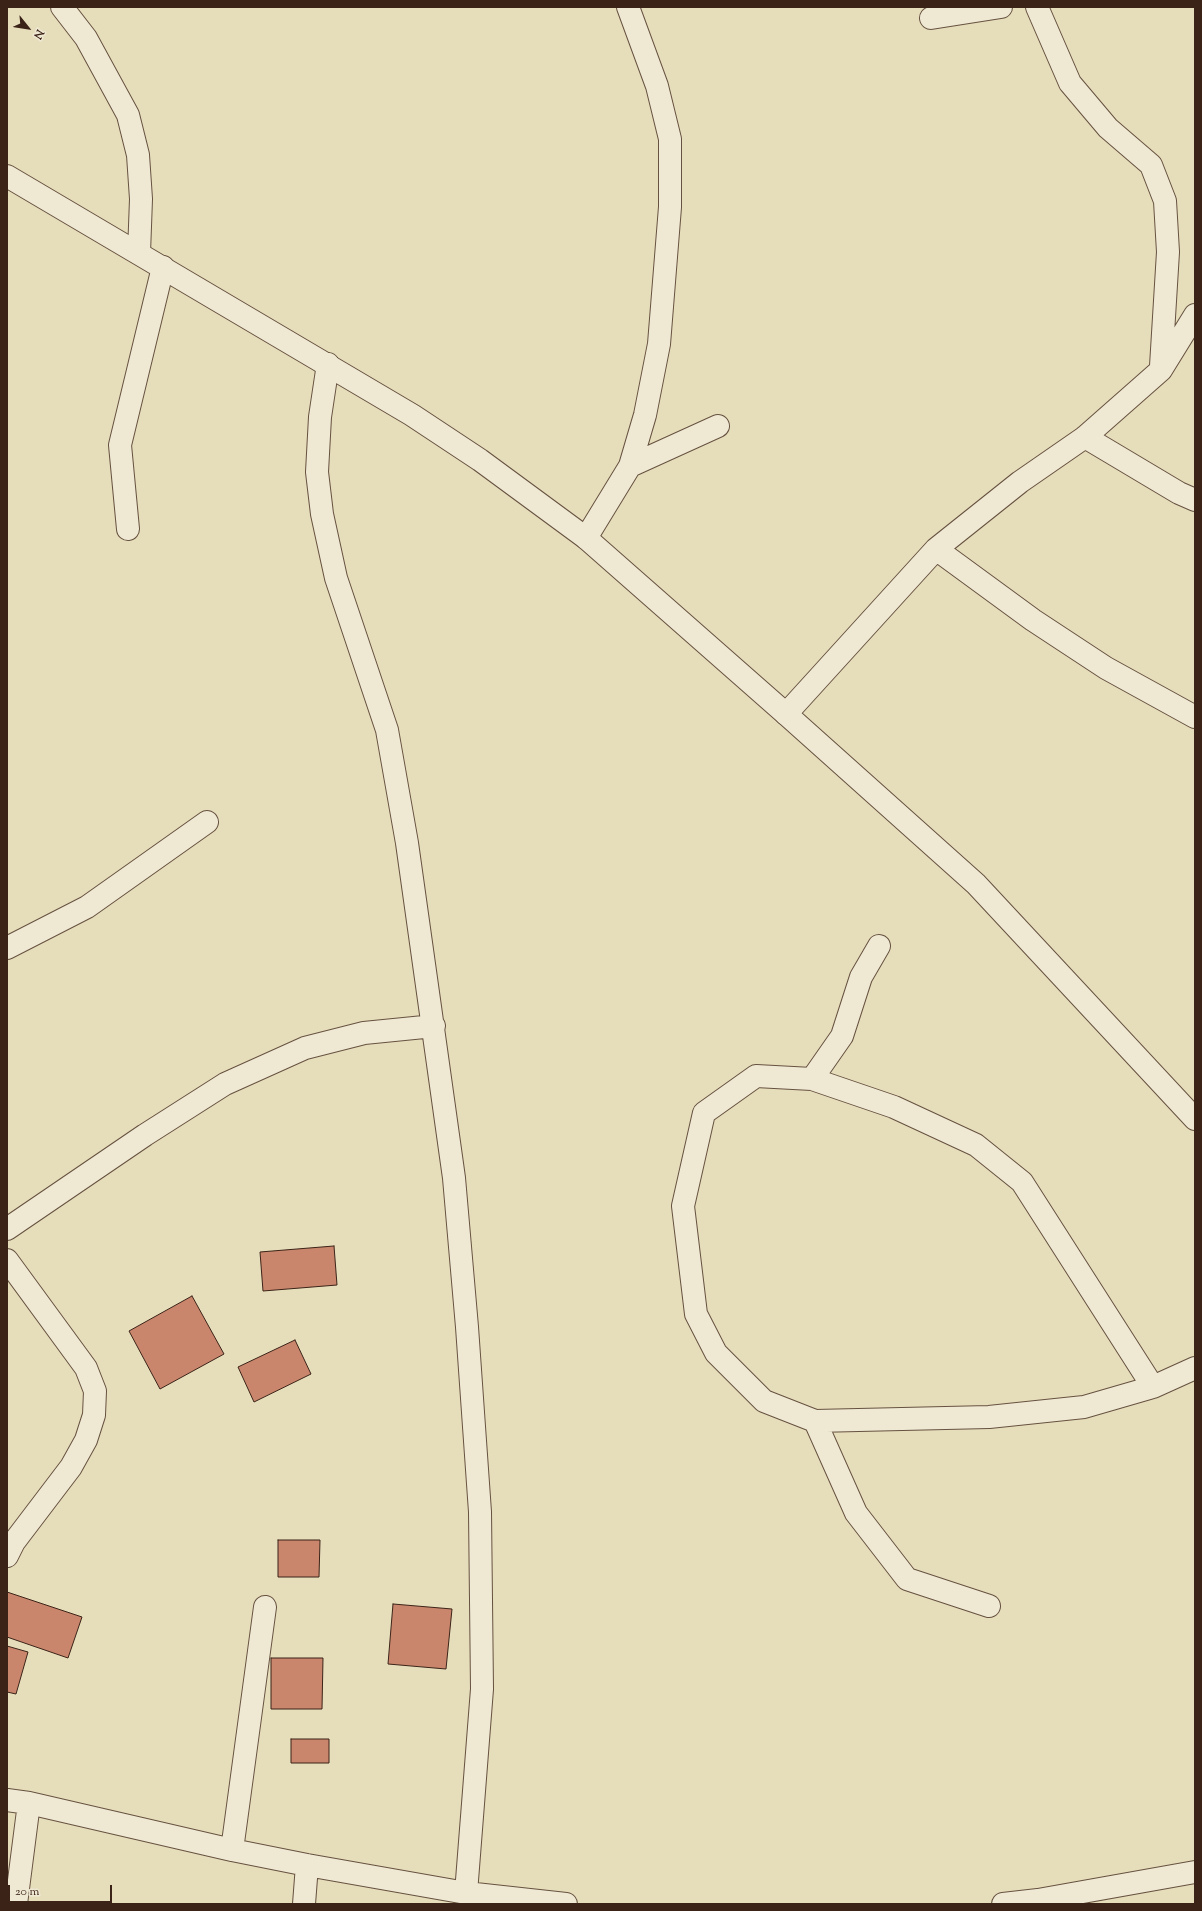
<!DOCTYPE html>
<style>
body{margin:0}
#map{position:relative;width:1202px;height:1911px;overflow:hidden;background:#e6ddbb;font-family:"Sorts Mill Goudy",serif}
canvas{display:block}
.frame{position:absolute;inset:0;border:8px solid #3b2317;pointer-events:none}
.north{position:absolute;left:8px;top:8px;width:40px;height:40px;-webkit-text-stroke:3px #efe9d3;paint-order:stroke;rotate:120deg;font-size:11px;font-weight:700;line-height:16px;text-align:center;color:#3b2317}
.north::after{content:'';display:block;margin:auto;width:14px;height:18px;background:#3b2317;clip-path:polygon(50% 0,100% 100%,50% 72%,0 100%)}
.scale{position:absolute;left:8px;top:1885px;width:104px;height:18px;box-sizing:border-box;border:2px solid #3b2317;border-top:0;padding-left:5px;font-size:12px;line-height:14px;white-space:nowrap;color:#3b2317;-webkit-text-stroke:3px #efe9d3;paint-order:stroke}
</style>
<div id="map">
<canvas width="1202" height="1911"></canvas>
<div class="frame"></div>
<div class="north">N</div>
<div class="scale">20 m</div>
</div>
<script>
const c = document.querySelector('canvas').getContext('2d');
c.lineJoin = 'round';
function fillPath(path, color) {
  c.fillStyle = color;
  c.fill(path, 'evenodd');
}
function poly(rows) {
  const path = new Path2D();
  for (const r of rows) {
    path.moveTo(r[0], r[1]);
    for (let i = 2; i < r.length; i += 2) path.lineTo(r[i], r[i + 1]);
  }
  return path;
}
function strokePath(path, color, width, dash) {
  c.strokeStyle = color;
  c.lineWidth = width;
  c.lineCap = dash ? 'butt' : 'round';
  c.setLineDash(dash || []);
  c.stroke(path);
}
const building = poly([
 [334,1246,337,1285,263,1291,260,1252,334,1246],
 [192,1296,224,1354,160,1389,129,1331,192,1296],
 [295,1340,311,1374,254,1402,238,1367,295,1340],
 [278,1540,320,1540,319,1577,278,1577,278,1540],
 [7,1592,82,1617,68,1658,7,1637,7,1592],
 [393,1604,452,1609,446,1669,388,1664,393,1604],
 [7,1646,28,1652,16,1694,7,1692,7,1646],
 [271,1658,323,1658,322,1709,271,1709,271,1658],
 [291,1739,329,1739,329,1763,291,1763,291,1739]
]);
fillPath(building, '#c9866c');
strokePath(building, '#3b2317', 1);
const minor = poly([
 [62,7,86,38,128,115,138,155,141,199,139,253],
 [1037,7,1070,83,1108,128,1151,165,1165,201,1168,252,1161,366],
 [931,18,1001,7],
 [328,364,320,417,317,472,322,514,336,578,387,730,407,843,454,1178,467,1327,480,1512,482,1689,466,1893],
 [1085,437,1179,493,1195,500],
 [630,466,718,426],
 [128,529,120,445,163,267],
 [586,538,630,466,645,415,659,344,670,207,670,139,657,86,628,7],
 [936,549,1033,620,1106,668,1195,717],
 [786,714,936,549,1020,482,1085,437,1161,370,1195,315],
 [879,946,861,977,842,1036,812,1079,756,1076,704,1113,683,1206,696,1314,716,1353,764,1401,815,1421,989,1417,1084,1407,1153,1387,1195,1368],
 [7,948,87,907,207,822],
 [812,1079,894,1107,976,1145,1022,1182,1153,1387],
 [7,1229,145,1135,225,1084,305,1048,364,1033,434,1026],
 [7,1260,86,1368,95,1391,94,1415,86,1440,71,1467,14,1542,7,1556],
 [815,1421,856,1513,907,1579,989,1606],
 [7,1800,29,1803,232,1850,307,1865,466,1893,566,1904],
 [232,1850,265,1607],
 [16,1904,29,1803],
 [304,1904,307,1865],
 [1003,1904,1038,1900,1195,1872]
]);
const tertiary = poly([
 [7,176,412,415,480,460,586,538,786,714,976,884,1195,1119]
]);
strokePath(minor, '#665240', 24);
strokePath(tertiary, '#665240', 24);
strokePath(minor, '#efe9d3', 22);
strokePath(tertiary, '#efe9d3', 22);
</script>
